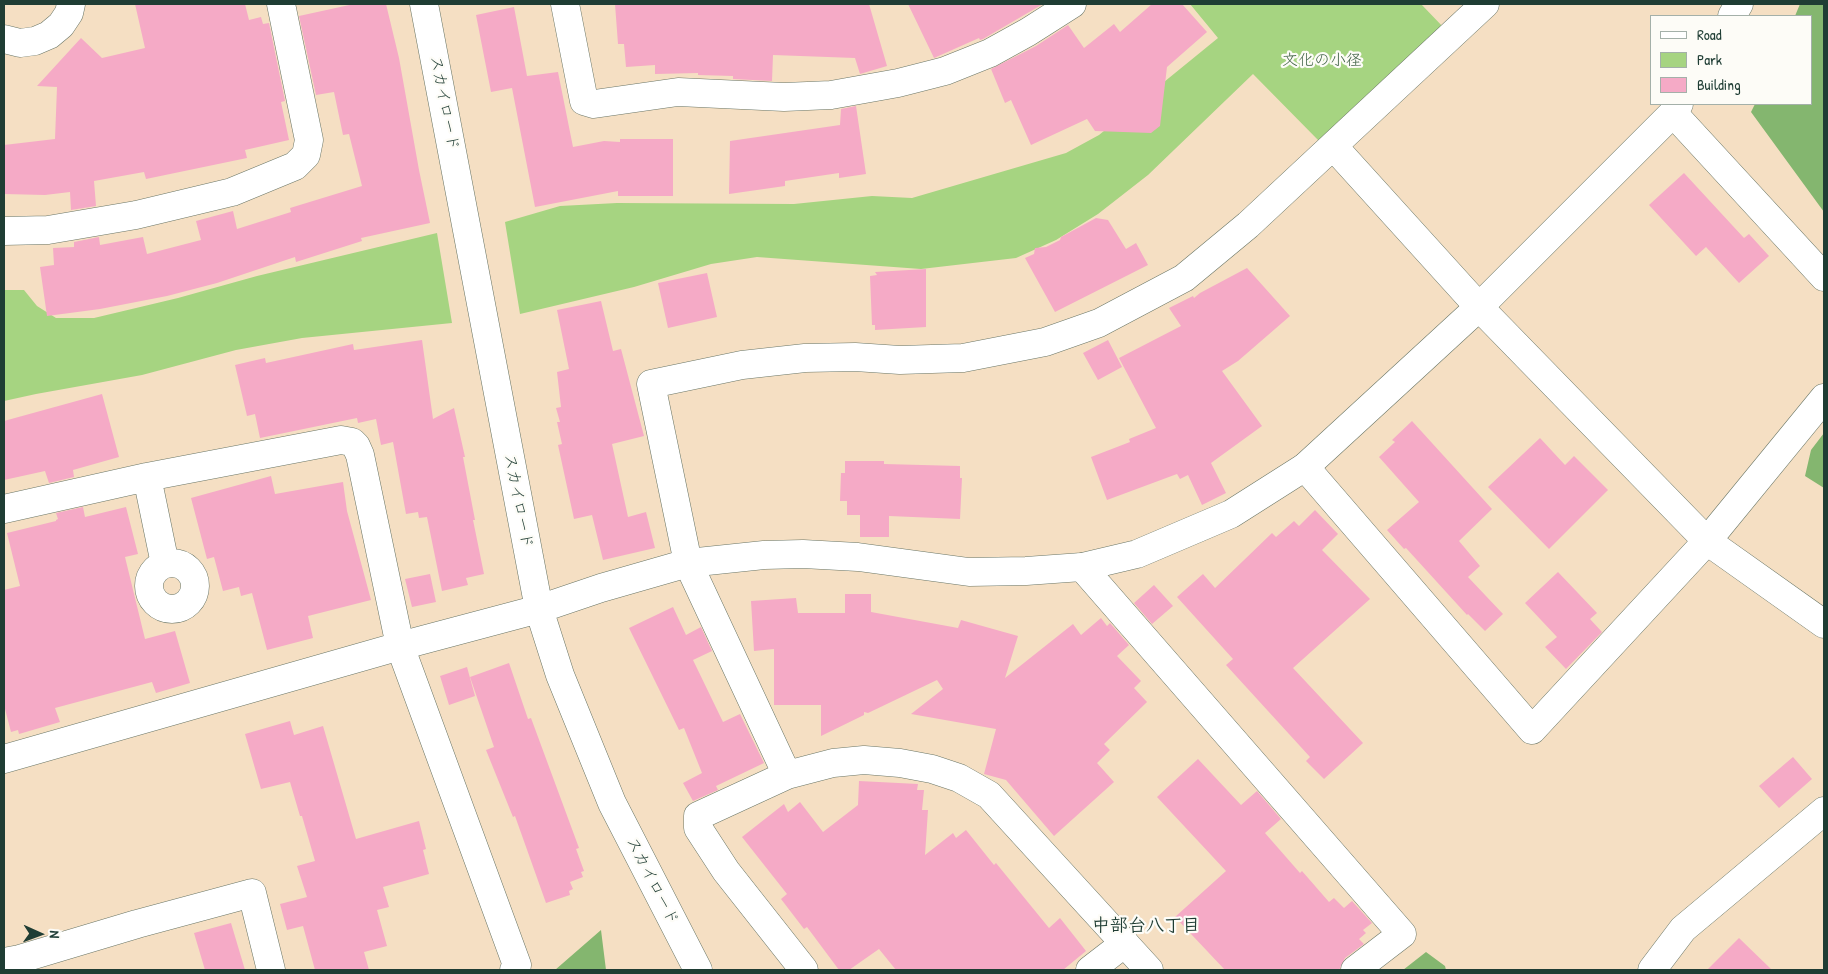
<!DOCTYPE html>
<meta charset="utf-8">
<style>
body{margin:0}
#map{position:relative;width:1828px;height:974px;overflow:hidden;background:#f5dfc3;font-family:"Patrick Hand",sans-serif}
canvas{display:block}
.frame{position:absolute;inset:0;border:5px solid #1f3d34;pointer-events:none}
.legend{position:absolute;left:1650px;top:15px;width:162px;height:90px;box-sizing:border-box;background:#fdfcf7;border:1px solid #a4b0a9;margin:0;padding:6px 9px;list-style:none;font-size:15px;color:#1f3d34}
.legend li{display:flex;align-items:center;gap:10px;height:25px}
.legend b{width:25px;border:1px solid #a4b0a9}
.north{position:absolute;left:15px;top:909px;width:50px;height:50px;-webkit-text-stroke:4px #fdfcf7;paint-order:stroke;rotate:92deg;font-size:14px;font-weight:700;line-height:20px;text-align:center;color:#1f3d34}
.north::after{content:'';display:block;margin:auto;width:18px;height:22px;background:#1f3d34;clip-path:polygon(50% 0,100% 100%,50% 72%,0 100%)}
</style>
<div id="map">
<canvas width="1828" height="974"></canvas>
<div class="frame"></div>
<ul class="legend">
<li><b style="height:6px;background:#fff"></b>Road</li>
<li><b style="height:14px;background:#a6d481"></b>Park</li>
<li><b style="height:14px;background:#f5aac6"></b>Building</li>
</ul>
<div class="north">N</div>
</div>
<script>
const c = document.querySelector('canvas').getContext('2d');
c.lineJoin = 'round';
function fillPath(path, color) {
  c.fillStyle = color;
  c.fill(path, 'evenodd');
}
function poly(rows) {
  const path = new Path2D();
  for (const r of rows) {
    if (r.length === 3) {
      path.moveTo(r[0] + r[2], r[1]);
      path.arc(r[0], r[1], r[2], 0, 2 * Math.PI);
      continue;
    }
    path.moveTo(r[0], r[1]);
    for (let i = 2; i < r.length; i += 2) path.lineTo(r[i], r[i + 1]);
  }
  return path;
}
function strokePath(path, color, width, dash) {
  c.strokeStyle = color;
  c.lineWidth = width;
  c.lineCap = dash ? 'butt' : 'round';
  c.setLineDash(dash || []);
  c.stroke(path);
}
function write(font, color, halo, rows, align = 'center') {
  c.font = font + ' "Patrick Hand","Klee One",sans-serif';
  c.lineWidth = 4.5;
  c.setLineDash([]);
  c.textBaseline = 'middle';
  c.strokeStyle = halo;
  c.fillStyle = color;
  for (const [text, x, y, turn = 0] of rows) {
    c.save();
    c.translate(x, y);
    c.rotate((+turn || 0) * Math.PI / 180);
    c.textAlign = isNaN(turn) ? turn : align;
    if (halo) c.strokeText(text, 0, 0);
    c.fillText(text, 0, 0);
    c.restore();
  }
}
fillPath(poly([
 [1190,4,1421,4,1445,29,1319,141,1253,74,1148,175,1098,214,1056,240,1016,258,921,269,757,257,711,264,634,287,520,314,505,222,560,206,617,203,794,204,872,196,912,198,1066,153,1099,135,1218,38],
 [437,233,452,323,302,338,236,350,142,375,36,394,4,401,4,290,24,290,37,306,56,318,94,318,178,298,257,276]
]), '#a6d481');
fillPath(poly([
 [1800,4,1824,4,1824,212,1751,112,1755,104,1812,104,1812,16,1795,16],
 [1824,433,1824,488,1805,476,1811,450],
 [601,930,606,970,555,970],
 [1426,952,1445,966,1446,970,1403,970]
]), '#84b66f');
fillPath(poly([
 [135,4,245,4,249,20,261,17,263,24,269,23,285,101,281,102,289,140,245,150,247,158,146,179,144,172,94,181,96,206,71,210,70,192,45,195,4,194,4,145,55,139,57,87,37,86,81,38,102,58,145,48],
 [354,4,386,4,399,58,419,170,430,223,361,238,362,241,296,262,295,257,217,283,167,296,100,309,47,316,40,267,54,265,53,248,74,247,74,242,99,237,100,245,143,237,147,254,201,240,196,221,233,211,237,229,291,212,290,208,362,186,349,134,343,135,334,92,316,95,299,16],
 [615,4,869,4,887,66,860,74,855,58,773,55,772,81,733,79,733,76,698,75,698,73,655,74,655,65,626,67,624,44,618,44],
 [908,4,1043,4,983,39,980,40,979,38,934,58],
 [1152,4,1182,4,1207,32,1167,67,1160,126,1151,133,1095,131,1087,119,1031,145,1011,100,1005,103,991,69,1036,46,1068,25,1084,48,1114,24,1120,32],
 [514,7,527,76,558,72,573,147,604,141,620,142,620,139,673,139,673,196,618,196,618,191,535,207,512,88,491,92,476,15],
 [856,106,866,174,839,178,839,173,785,181,785,186,729,194,730,141,840,125,841,109],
 [1684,173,1744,238,1749,234,1769,256,1739,283,1706,247,1696,256,1649,205],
 [1096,218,1108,220,1126,249,1136,243,1148,265,1055,312,1025,258,1034,254,1035,248,1046,247,1060,240,1061,237],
 [1247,268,1290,316,1238,361,1222,371,1262,426,1211,463,1226,493,1202,505,1188,475,1180,479,1177,474,1107,500,1091,457,1130,442,1129,439,1156,428,1119,358,1181,326,1169,308,1193,296,1194,298,1200,293],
 [926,269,926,327,875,330,875,325,872,325,870,276,877,275,875,272],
 [707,273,717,317,668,328,658,283],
 [601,301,613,351,621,349,644,436,612,444,628,517,646,512,655,548,603,560,592,515,574,519,558,445,562,444,557,422,560,422,556,408,561,407,557,372,569,369,557,310],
 [422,340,433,419,454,408,465,457,463,457,475,520,473,520,484,574,466,578,468,585,442,591,427,517,419,518,418,512,406,514,393,442,381,445,376,419,358,423,357,418,260,438,255,414,247,416,235,365,265,358,266,363,353,344,354,350],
 [1108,340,1122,367,1098,380,1083,353],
 [102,394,119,457,73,470,74,477,49,483,45,471,4,480,4,421],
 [1412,421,1492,509,1459,541,1480,566,1468,577,1503,614,1485,631,1468,614,1467,615,1406,548,1404,549,1387,530,1419,502,1379,457,1395,442,1392,440],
 [1540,438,1565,465,1574,456,1608,490,1549,549,1488,487],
 [845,461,884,461,884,464,960,466,960,478,962,478,960,519,889,516,889,537,860,537,860,515,847,515,847,501,840,501,841,473,845,473],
 [271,476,275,494,343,482,347,511,371,600,308,616,313,638,267,650,252,593,241,596,239,587,223,591,214,557,207,559,191,498],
 [83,507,85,517,126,507,138,554,125,557,145,639,175,631,190,683,156,693,152,682,55,708,60,722,19,734,18,730,11,732,4,705,4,590,20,586,7,533,56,521,56,520,58,519,56,513],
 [1315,510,1338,534,1322,550,1370,599,1293,668,1363,743,1324,779,1306,761,1310,757,1226,665,1233,659,1177,597,1203,574,1215,588,1272,533,1276,537,1294,521,1299,526],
 [1558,572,1597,613,1590,619,1602,632,1566,669,1545,647,1557,637,1525,603],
 [430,574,436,602,412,607,405,579],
 [1154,585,1173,606,1152,624,1134,603],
 [845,594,871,594,871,612,958,628,961,620,1018,636,1005,678,1073,624,1081,635,1101,618,1107,626,1110,623,1129,645,1117,656,1141,681,1134,688,1147,702,1104,744,1110,750,1097,763,1114,782,1054,836,1006,780,984,774,996,729,911,714,943,689,937,680,868,713,864,712,864,715,821,736,821,705,774,705,774,649,754,651,751,601,796,598,798,613,845,613],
 [673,607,686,635,701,627,712,651,693,660,723,722,740,714,764,763,716,786,718,790,693,801,683,783,702,773,684,728,679,730,629,628],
 [509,663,528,719,531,718,579,848,576,849,584,871,581,872,583,877,570,882,573,889,569,891,570,895,546,903,515,816,513,817,486,750,494,747,470,677],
 [467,667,475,696,449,705,440,676],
 [290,721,294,735,323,726,356,839,419,821,426,849,423,850,429,874,383,887,389,907,377,910,387,946,364,952,369,970,315,970,303,926,287,930,280,904,307,897,297,866,315,861,302,816,300,816,290,782,261,789,245,734],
 [1793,757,1812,779,1779,808,1759,786],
 [1198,759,1241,805,1257,791,1281,819,1265,833,1300,873,1302,871,1329,902,1334,898,1344,908,1352,901,1372,923,1363,930,1366,933,1359,939,1364,944,1345,958,1339,970,1225,970,1175,917,1226,871,1157,797],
 [859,781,918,784,917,790,924,790,922,810,928,810,925,855,953,833,956,838,966,830,994,865,996,863,1049,928,1060,918,1086,951,1063,970,896,970,879,949,849,970,839,970,807,927,804,929,781,899,787,894,742,837,784,804,788,812,800,802,823,832,858,805],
 [231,923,245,970,205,970,194,933],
 [1739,938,1772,970,1707,970]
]), '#f5aac6');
const street = poly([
 [565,4,584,101,594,104,678,92,784,97,831,95,898,83,945,71,990,53,1028,32,1072,4],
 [4,39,20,43,35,41,49,35,61,25,69,13,71,4],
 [1673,113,1824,277],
 [1334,147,1479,307,1707,541,1824,624],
 [4,231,48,230,136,215,232,192,295,166,306,155,309,140,281,4],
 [1305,467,1532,730,1707,541,1824,398],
 [147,477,165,564],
 [4,509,147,477,341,440,352,442,356,446,360,455,400,646,517,965,514,970],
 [172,586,23],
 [1082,567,1402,934,1355,970],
 [787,775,688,563,651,384,742,365,805,358,855,357,900,360,963,358,1045,342,1099,323,1184,278,1248,225,1485,4],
 [4,962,20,959,137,924,252,893,271,970],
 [804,970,726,871,698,828,698,816,787,775,833,763,864,760,900,763,932,769,959,778,989,795,1149,970],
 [1090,970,1125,943],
 [1652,970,1683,929,1824,811]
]);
const secondary = poly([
 [424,4,539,609,560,675,612,803,698,970],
 [1732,16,1739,4],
 [4,759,400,646,539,609,601,588,688,563,764,555,803,554,858,557,969,572,1026,571,1082,567,1137,554,1231,514,1305,467,1479,307,1673,113,1679,104]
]);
strokePath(street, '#6a7666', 29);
strokePath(secondary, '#6a7666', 29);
strokePath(street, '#fff', 28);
strokePath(secondary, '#fff', 28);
write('16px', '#416347', '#fdfcf7', [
 ["文化の小径",1322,61]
]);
write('16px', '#1f3d34', '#fdfcf7', [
 ["スカイロード",444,103,79],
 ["スカイロード",518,501,79],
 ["スカイロード",652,881,63]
]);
write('bold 18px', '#1f3d34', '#fdfcf7', [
 ["中部台八丁目",1146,926]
]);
</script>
